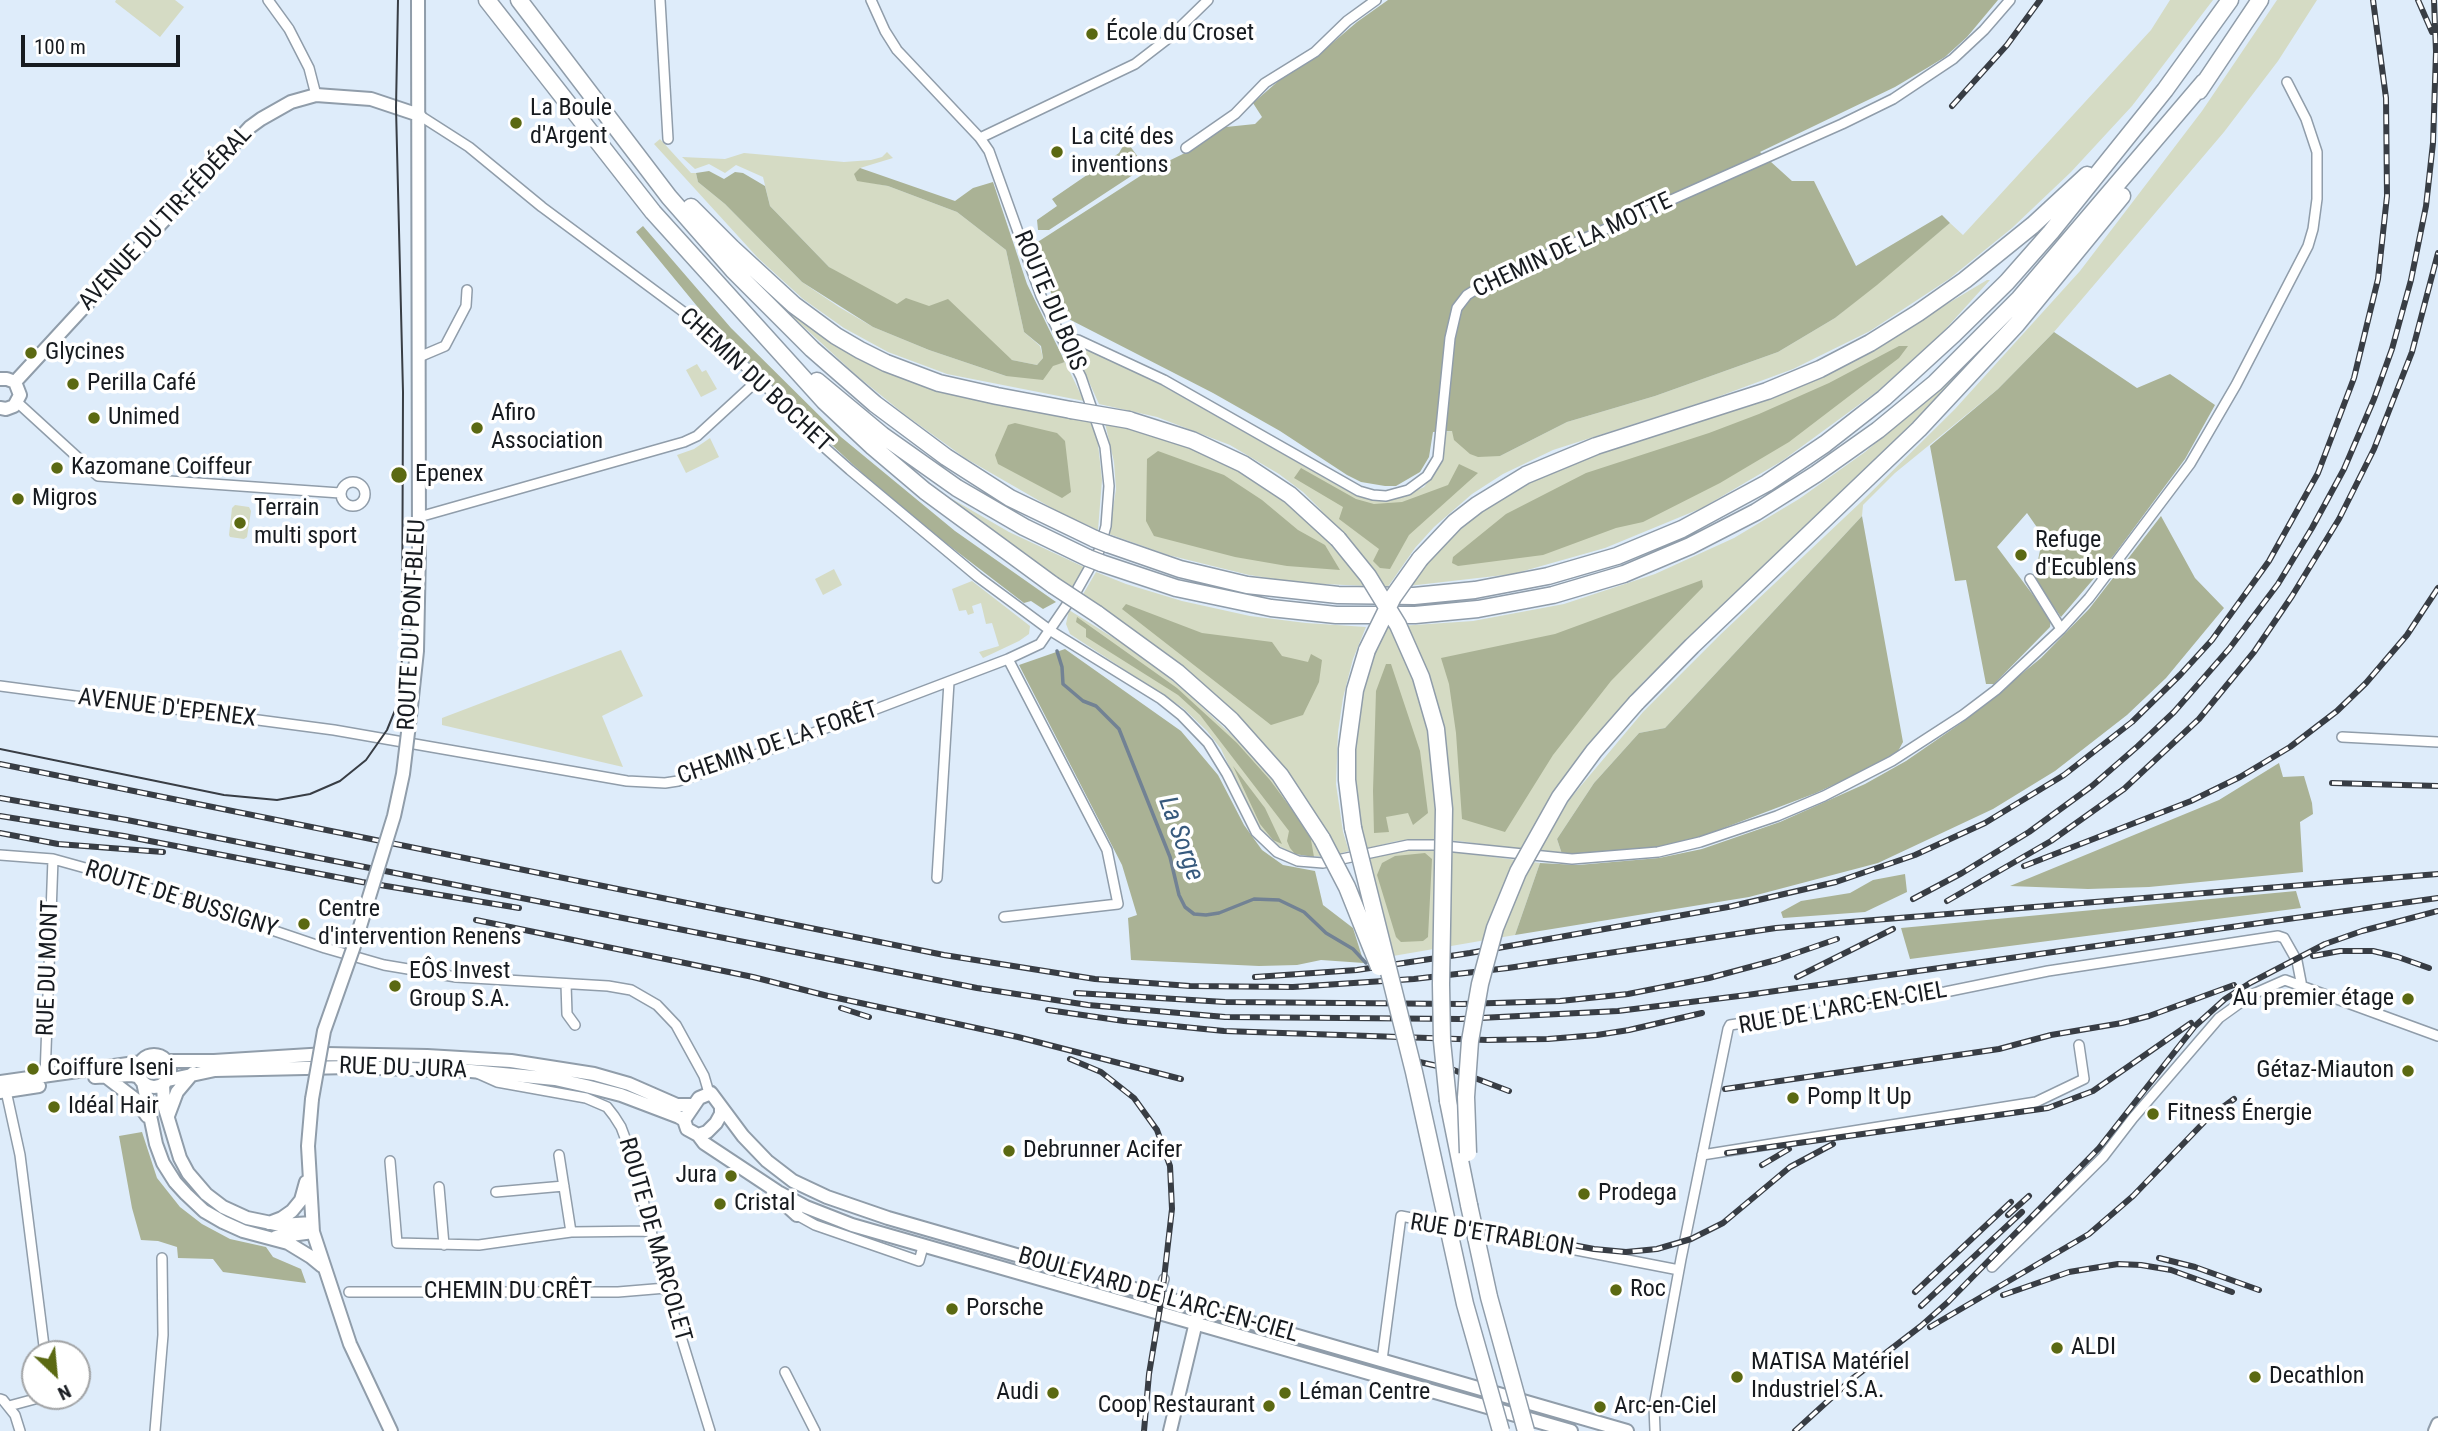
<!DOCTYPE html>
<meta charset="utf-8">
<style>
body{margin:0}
#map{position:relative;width:2438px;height:1431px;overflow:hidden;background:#deecfa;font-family:"Roboto Condensed",sans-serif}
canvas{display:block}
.north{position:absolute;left:21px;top:1340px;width:70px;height:70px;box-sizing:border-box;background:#fff;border:2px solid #a2a4a6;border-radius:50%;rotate:154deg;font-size:19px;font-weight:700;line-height:28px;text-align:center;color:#171b20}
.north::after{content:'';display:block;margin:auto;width:24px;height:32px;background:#5b6912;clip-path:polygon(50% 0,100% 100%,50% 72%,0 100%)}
.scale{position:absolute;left:21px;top:35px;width:159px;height:32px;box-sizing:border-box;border:4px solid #171b20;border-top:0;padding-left:9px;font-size:21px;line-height:24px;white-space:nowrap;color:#171b20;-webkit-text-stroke:5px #fff;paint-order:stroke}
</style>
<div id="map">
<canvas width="2438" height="1431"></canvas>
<div class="north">N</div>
<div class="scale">100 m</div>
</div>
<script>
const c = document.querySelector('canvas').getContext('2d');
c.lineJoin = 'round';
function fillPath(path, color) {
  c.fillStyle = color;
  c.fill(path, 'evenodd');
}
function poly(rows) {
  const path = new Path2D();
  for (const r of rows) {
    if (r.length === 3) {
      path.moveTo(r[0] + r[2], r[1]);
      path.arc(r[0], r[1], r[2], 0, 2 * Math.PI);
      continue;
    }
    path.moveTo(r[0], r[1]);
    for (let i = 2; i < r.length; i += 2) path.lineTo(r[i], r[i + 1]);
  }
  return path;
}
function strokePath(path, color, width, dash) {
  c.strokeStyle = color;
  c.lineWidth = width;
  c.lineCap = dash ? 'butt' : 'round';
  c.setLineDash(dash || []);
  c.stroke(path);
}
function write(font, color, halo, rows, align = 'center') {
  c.font = font + ' "Roboto Condensed",sans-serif';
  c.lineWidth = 7;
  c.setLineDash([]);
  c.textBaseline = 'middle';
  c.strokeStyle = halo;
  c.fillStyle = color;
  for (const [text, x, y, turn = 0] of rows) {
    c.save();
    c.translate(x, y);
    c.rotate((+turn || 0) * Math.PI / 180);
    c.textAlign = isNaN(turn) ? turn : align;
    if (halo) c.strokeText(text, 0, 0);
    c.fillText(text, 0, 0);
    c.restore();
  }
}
fillPath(poly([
 [116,0,175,0,184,7,160,37,115,2],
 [2170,0,2213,0,2132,106,2071,172,2012,228,1949,279,1870,331,1793,369,1712,399,1553,450,1503,474,1472,494,1434,527,1415,548,1385,591,1320,509,1303,492,1279,474,1230,445,1157,417,1099,404,1076,353,1083,348,1161,385,1353,494,1382,501,1404,496,1424,487,1436,472,1443,457,1445,432,1452,431,1500,456,1567,422,1655,396,1778,352,1835,318,1950,223,1963,235,2151,30],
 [2277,0,2317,0,2278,61,2224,132,2054,332,1998,389,1895,473,1863,505,1862,516,1665,728,1639,733,1594,783,1557,839,1562,854,1538,854,1569,800,1643,712,1721,634,1861,502,1955,409,2080,271,2202,111],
 [660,139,691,173,696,173,698,182,725,204,802,282,839,307,873,327,929,350,1006,376,1065,362,1084,401,947,374,888,352,844,328,803,299,758,258,654,144],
 [887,152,893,158,860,168,857,180,888,186,957,212,1006,250,1024,332,1040,346,1043,358,1037,365,1012,360,900,317,829,267,770,206,763,177,736,165,725,173,709,164,695,169,682,157,725,159,744,153,844,162,871,160,882,157],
 [1987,280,1990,280,1941,334,1879,390,1782,461,1702,508,1605,548,1513,574,1408,586,1456,532,1485,509,1523,485,1564,465,1608,449,1733,411,1780,393,1907,328],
 [793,314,827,340,858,359,860,357,1092,421,1098,444,1102,480,1098,530,1057,511,965,458,904,414,856,375,792,316],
 [1999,332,1944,394,1838,501,1644,681,1595,740,1521,850,1459,841,1421,839,1397,841,1365,849,1357,799,1354,752,1360,700,1373,656,1385,627,1473,621,1564,604,1655,574,1734,538,1799,499,1865,452,1939,389],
 [697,364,702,372,706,370,717,389,701,397,686,370],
 [1105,423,1168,438,1234,466,1262,484,1310,522,1367,586,1302,583,1249,575,1168,555,1109,534,1116,489,1114,462],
 [710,438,719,457,686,473,677,455,694,449],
 [947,496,1009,532,1084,567,1072,588,990,532,945,498],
 [235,505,249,507,251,511,247,537,244,539,230,537,229,535,232,508],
 [834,569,842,585,823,595,815,579],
 [1096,572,1126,584,1182,601,1250,616,1306,623,1366,627,1353,659,1343,698,1338,732,1336,784,1343,832,1349,851,1338,854,1319,818,1293,781,1265,746,1224,703,1182,667,1082,596],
 [972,581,1030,626,1029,634,1019,641,983,658,979,652,999,646,992,623,986,624,981,603,972,606,974,613,968,615,966,610,959,611,952,589],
 [1069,610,1125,645,1181,687,1239,742,1272,779,1311,833,1324,857,1295,854,1275,844,1265,835,1254,819,1221,749,1207,731,1183,708,1070,634,1066,624],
 [621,650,643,696,602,716,623,767,442,725,442,718],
 [1432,849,1540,863,1515,935,1393,956,1368,859,1408,850]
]), '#d5dbc4');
fillPath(poly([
 [1388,0,1998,0,1967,37,1945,57,1927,68,1895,87,1760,152,1792,181,1814,181,1856,266,1942,215,1950,223,1877,285,1835,318,1778,352,1655,396,1567,422,1500,456,1478,457,1470,454,1454,440,1452,431,1433,432,1429,457,1420,472,1396,486,1385,486,1361,482,1347,475,1280,431,1213,393,1059,314,1033,245,1148,171,1187,152,1226,127,1255,124,1262,117,1253,103,1283,77,1316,57,1357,22],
 [1123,136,1145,167,1049,230,1038,230,1037,220,1057,206,1052,199,1119,153,1123,146],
 [860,168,955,201,973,188,993,182,1027,284,1065,362,1053,366,1043,380,1006,376,929,350,873,327,802,282,725,204,698,182,696,173,709,171,724,179,735,172,743,173,765,186,770,206,829,267,897,304,906,298,929,306,948,299,1012,360,1037,365,1043,358,1041,346,1024,332,1006,250,957,212,888,186,857,181,854,174],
 [643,226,731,328,841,437,955,531,1056,602,1043,609,1031,601,1024,603,938,537,874,484,820,434,715,328,636,232],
 [2054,332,2137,388,2170,374,2215,405,2185,459,2114,555,2061,617,2034,579,2033,565,2038,560,2043,536,2027,513,1997,547,2051,619,2050,627,1994,684,1986,684,1966,580,1955,581,1930,446,1998,389],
 [1899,346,1908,346,1899,358,1789,442,1720,483,1643,522,1616,528,1543,555,1458,566,1452,563,1453,557,1506,514,1586,473,1709,433,1759,414,1829,383],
 [1015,423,1057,433,1065,441,1071,492,1062,498,998,464,995,455,1008,425],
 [1158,451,1224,475,1262,500,1298,530,1325,545,1340,570,1287,566,1235,557,1154,536,1146,521,1147,459],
 [1459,464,1478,473,1409,535,1390,569,1380,568,1373,561,1379,549,1339,519,1343,507,1294,478,1301,468,1356,499,1374,504,1402,502,1448,485],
 [1862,516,1903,742,1897,753,1859,773,1816,793,1700,837,1659,847,1608,853,1562,854,1557,839,1594,783,1639,733,1665,728],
 [2161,516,2195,578,2224,608,2166,678,2127,715,2055,771,1993,809,1878,863,1749,897,1515,935,1540,863,1578,865,1659,858,1702,849,1780,822,1865,784,1906,761,1964,721,2041,658,2089,609],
 [1702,580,1703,587,1611,681,1553,755,1505,832,1462,819,1456,733,1449,684,1441,658,1555,634],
 [1126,604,1202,633,1272,642,1282,656,1308,662,1311,654,1322,660,1319,682,1303,715,1271,725,1122,609],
 [1077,617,1177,688,1237,743,1270,780,1310,834,1314,857,1295,854,1290,848,1287,841,1289,831,1200,715,1178,695,1086,637,1086,629,1076,622],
 [1065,649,1181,731,1218,775,1244,825,1262,850,1283,865,1315,871,1323,905,1353,928,1364,963,1321,960,1297,965,1259,966,1131,960,1128,918,1137,915,1122,865,1019,665],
 [1386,664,1391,664,1420,751,1428,813,1413,825,1408,813,1386,817,1389,832,1374,833,1373,791,1376,691],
 [2279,763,2283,777,2304,776,2312,803,2313,814,2300,822,2303,872,2149,887,2088,889,2010,886,2219,800],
 [1233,766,1265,808,1282,844,1273,840,1260,824],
 [1425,853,1432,859,1428,937,1423,941,1401,942,1396,937,1377,875,1382,863,1395,856],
 [1905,874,1907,892,1865,912,1783,918,1781,912,1801,901,1850,893,1873,880],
 [2296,891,2301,908,1910,959,1901,928],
 [142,1132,157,1178,180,1207,202,1224,230,1239,266,1247,273,1257,301,1269,306,1283,223,1272,213,1259,178,1258,177,1247,158,1241,141,1240,132,1208,119,1136]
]), '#aab295');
strokePath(poly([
 [1057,651,1062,667,1063,684,1083,701,1096,706,1119,729,1170,857,1179,895,1185,907,1194,914,1206,915,1219,913,1254,899,1279,900,1304,912,1326,933,1353,949,1366,963]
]), '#728294', 3.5);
const street = poly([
 [268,0,289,29,309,68,316,95],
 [660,0,668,139],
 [419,115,469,147,542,207,689,316,759,379,816,440,850,470,978,577,1051,631,1161,699,1181,715,1208,743,1227,774,1256,832,1277,852,1298,861,1323,863,1408,845,1435,845,1572,859,1658,852,1700,842,1777,816,1824,796,1892,761,1963,715,1996,690,2061,629,2089,598,2190,464,2236,385,2308,246,2313,229,2317,199,2317,152,2306,119,2287,82],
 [980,138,1135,64,1170,37,1208,0],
 [1186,148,1235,114,1265,83,1315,52,1347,21,1376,0],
 [1062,339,1078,340,1164,380,1359,491,1373,495,1386,496,1408,490,1427,476,1438,458,1450,338,1457,308,1467,295,1491,280,1842,124,1893,99,1953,59,1984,30,2010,0],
 [419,357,445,346,466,306,467,290],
 [17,402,98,476,340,493],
 [353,494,12],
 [419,517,684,442,697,436,759,379],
 [2030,579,2061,629],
 [0,686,334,730,627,781,665,783,678,781,747,758,1008,659,1040,644,1077,590,1099,551,1106,526,1109,486,1105,447,1081,377,1041,296,989,151,980,138,897,50,885,31,871,0],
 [2342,737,2438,742],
 [0,855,53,859,107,874,325,948,384,965,456,977,608,986,631,990,657,1005,676,1025,704,1076,709,1093],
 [937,878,949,682],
 [1004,917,1118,904,1107,850,1008,659],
 [566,984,567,1014,575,1025],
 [479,1074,497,1082,586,1098,607,1107,614,1116,621,1127,630,1151,666,1288,710,1431],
 [45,1077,53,859],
 [6,1091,20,1155,45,1354],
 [559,1155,571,1232],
 [1702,1155,2036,1102,2084,1079,2079,1045],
 [390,1161,397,1243,479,1245,571,1232,651,1231],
 [439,1187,444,1245],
 [496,1192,564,1186],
 [797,1215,815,1225,919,1261,923,1247],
 [1992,1267,2103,1157,2133,1118,2219,1018,2251,995,2285,980,2438,1036],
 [349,1292,618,1292,666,1288],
 [1159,1295,1164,1279],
 [1382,1360,1401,1216,1679,1270],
 [785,1372,815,1431],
 [0,1399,3,1400,15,1415,20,1431],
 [9,1406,46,1396],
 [155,1431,163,1335,162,1258],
 [1655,1431,1654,1406,1681,1259,1728,1029,1730,1025,1945,992,2048,971,2278,936,2284,938,2297,961,2302,987]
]);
const secondary = poly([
 [0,379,7,379,15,382,20,395,14,406,6,409,0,408],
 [15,382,202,179,250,127,261,119,291,102,316,95,371,99,419,115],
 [410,716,417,651,419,551,418,0],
 [154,1071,16],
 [166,1061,214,1061,326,1054,427,1056,511,1061,594,1074,629,1084,677,1105,692,1105],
 [105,1076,135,1099,147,1116],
 [95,1077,131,1075,140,1077],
 [168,1080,215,1070,350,1067,471,1071,555,1079,586,1086,621,1095,679,1117,684,1120,687,1129,698,1135,704,1143,778,1192,806,1207,852,1225,1571,1431],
 [0,1082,142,1062],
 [143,1082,156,1144,163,1163,175,1182,186,1194,204,1211,223,1222,243,1231,288,1243,311,1257,322,1266],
 [163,1084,164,1105,180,1158,188,1173,206,1194,223,1207,247,1218,281,1225,312,1223],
 [0,1092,39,1086],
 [312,1099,308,1146,313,1232,350,1344,391,1431],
 [168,1116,177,1092,193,1073],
 [684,1120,699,1098,711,1093,743,1136,767,1161,793,1181,827,1197,888,1218,1627,1431],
 [698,1135,707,1132,716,1123,721,1114,721,1107],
 [773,1193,797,1215],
 [269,1223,282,1218,292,1211,301,1200,306,1182],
 [276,1237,313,1232],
 [1170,1431,1197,1318],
 [2435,1431,2438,1424]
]);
const highway = poly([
 [487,0,653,212,824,401,873,447,925,491,1053,585],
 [519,0,669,197,733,270,812,349,875,404,946,457,1010,498,1095,539],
 [2199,91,2260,0],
 [691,207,732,248,794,305,836,336,860,350,886,363,939,383,997,396,1071,410],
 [817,381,882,435,957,488,1024,527,1088,558],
 [1129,420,1192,440,1243,464,1290,495,1338,539],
 [1108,544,1180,569,1247,585,1338,595,1414,596,1475,590,1548,576,1617,556,1682,529,1767,483,1825,444,1884,398,1954,334,2007,282,2051,232,2165,90,2230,0],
 [1420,559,1455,522,1477,505,1526,475,1596,446,1767,391,1820,369,1870,343,1918,313,1965,280,2033,225,2087,175],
 [1101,563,1176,588,1271,608,1336,615,1415,615,1478,609,1553,595,1624,574,1690,546,1756,512,1816,474,1878,430,1935,383,2019,299,2204,82],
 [1097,614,1178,673,1231,720,1280,775,1322,839],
 [1636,703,1692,646,1919,429,2017,324,2122,196],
 [1353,828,1347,780,1347,749,1355,690,1367,650],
 [1448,1101,1469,1205]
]);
strokePath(street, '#909daa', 12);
strokePath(secondary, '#909daa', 16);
strokePath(highway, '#909daa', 19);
strokePath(street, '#fff', 9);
strokePath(secondary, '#fff', 12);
strokePath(highway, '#fff', 16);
strokePath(poly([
 [0,749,224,795,277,800,310,794,340,781,366,760,387,730,398,703,402,659,403,392,396,108,398,0]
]), '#383d44', 2);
const rail = poly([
 [2418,0,2432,32],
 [1952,106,2007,45,2040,0],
 [0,764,944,955,1095,979,1190,986,1293,987,1414,979,1508,968,1776,928,2438,874],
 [2332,783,2438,786],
 [0,798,127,820,977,988,1088,1005,1225,1017,1460,1019,1618,1011,1747,995,2438,898],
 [0,816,124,836,362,882,519,908],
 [0,833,58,844,163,852],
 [2024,866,2191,801,2240,777,2290,747,2337,711,2366,683,2407,635,2438,588],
 [1913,899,1962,873,2029,832,2092,786,2138,746,2174,712,2229,649,2278,584,2312,528,2344,469,2374,399,2392,349,2411,280,2426,206,2433,143,2436,52,2434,0],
 [1947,901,2051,841,2124,789,2199,719,2254,652,2292,596,2339,519,2374,449,2412,352,2438,253],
 [476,920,753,977,828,996,1018,1037,1181,1079],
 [2313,956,2340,951,2373,951,2398,957,2429,968],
 [1255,977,1357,970,1470,953,1728,907,1836,882,1915,855,1985,823,2064,775,2132,722,2180,675,2212,640,2269,561,2318,473,2354,378,2378,279,2387,196,2386,98,2373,0],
 [1797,977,1893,929],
 [1076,993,1225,1002,1462,1004,1560,1001,1628,994,1709,978,1776,960,1837,939],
 [841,1008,869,1017],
 [1048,1010,1124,1021,1224,1031,1487,1040,1548,1039,1597,1035,1629,1030,1702,1013],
 [1070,1059,1101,1072,1134,1098,1157,1130,1170,1166,1172,1209,1162,1296,1149,1374,1144,1431],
 [1406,1059,1451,1069,1509,1091],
 [1725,1089,1999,1049,2051,1035,2122,1023,2149,1016,2234,985],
 [1727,1153,2048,1108,2093,1091,2191,1023],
 [1762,1165,1789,1149],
 [1416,1215,1594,1249,1626,1252,1657,1249,1691,1239,1723,1223,1790,1167,1833,1144],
 [2008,1215,2029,1196],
 [2159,1258,2195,1267,2259,1290],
 [1915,1292,2011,1202],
 [2003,1295,2069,1272,2118,1264,2141,1265,2171,1270,2232,1292],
 [1921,1306,2022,1212],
 [1930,1327,2089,1234,2133,1196,2208,1118,2234,1099],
 [1795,1431,1852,1379,1921,1326,1948,1302,2099,1148,2195,1026,2225,999,2250,983,2325,944,2362,931,2438,911]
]);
strokePath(rail, '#383d44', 6);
strokePath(rail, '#fff', 3.5, [10]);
const secondaryBridge = poly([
 [312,1099,324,1031,354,946,394,816,403,774,410,716]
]);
const highwayBridge = poly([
 [1071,410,1129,420],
 [1095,539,1108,544],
 [1338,539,1368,576,1398,625,1421,677,1436,729,1444,809,1441,984,1442,1041,1448,1101],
 [1088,558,1101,563],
 [1053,585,1097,614],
 [1367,650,1393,597,1420,559],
 [1353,828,1414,1072,1465,1304,1501,1431],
 [1322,839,1347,887,1379,967],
 [1468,1153,1466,1097,1470,1041,1480,984,1495,928,1518,872,1560,797,1594,751,1636,703],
 [1469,1205,1489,1297,1526,1431]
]);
strokePath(secondaryBridge, '#909daa', 16, []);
strokePath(highwayBridge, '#909daa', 19, []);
strokePath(secondaryBridge, '#fff', 12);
strokePath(highwayBridge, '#fff', 16);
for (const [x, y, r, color] of [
 [1092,34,7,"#5b6912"],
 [516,123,7,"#5b6912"],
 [1057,152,7,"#5b6912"],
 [31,353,7,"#5b6912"],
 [73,384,7,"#5b6912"],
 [94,418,7,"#5b6912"],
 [477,428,7,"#5b6912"],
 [57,468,7,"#5b6912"],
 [399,475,9,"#5b6912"],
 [18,499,7,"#5b6912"],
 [240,523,7,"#5b6912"],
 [2021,555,7,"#5b6912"],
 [304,924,7,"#5b6912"],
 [395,986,7,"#5b6912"],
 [2408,999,7,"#5b6912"],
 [33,1069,7,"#5b6912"],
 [2408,1071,7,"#5b6912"],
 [1793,1098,7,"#5b6912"],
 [54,1107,7,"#5b6912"],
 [2153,1114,7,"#5b6912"],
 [1009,1151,7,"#5b6912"],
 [731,1176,7,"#5b6912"],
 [1584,1194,7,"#5b6912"],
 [720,1204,7,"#5b6912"],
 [1616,1290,7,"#5b6912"],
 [952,1309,7,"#5b6912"],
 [2057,1348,7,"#5b6912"],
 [1737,1377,7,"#5b6912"],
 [2255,1377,7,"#5b6912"],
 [1053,1393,7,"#5b6912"],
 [1285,1393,7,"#5b6912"],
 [1269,1406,7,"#5b6912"],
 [1600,1407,7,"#5b6912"]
]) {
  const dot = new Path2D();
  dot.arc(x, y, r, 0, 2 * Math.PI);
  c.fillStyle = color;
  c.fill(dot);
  strokePath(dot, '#fff', 2.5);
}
write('24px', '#171b20', '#fff', [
 ["École du Croset",1106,34],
 ["La Boule",530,109],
 ["d'Argent",530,137],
 ["La cité des",1071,138],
 ["inventions",1071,166],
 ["Glycines",45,353],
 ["Perilla Café",87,384],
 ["Afiro",491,414],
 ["Association",491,442],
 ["Unimed",108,418],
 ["Kazomane Coiffeur",71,468],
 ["Epenex",415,475],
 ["Migros",32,499],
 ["Terrain",254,509],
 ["multi sport",254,537],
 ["Refuge",2035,541],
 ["d'Ecublens",2035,569],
 ["Centre",318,910],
 ["d'intervention Renens",318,938],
 ["EÔS Invest",409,972],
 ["Group S.A.",409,1000],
 ["Au premier étage",2394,999,"right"],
 ["Coiffure Iseni",47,1069],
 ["Gétaz-Miauton",2394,1071,"right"],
 ["Pomp It Up",1807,1098],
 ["Idéal Hair",68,1107],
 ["Fitness Énergie",2167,1114],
 ["Debrunner Acifer",1023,1151],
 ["Jura",717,1176,"right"],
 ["Prodega",1598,1194],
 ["Cristal",734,1204],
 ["Roc",1630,1290],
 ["Porsche",966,1309],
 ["ALDI",2071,1348],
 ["MATISA Matériel",1751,1363],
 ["Industriel S.A.",1751,1391],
 ["Decathlon",2269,1377],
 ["Audi",1039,1393,"right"],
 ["Léman Centre",1299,1393],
 ["Coop Restaurant",1255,1406,"right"],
 ["Arc-en-Ciel",1614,1407]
], 'left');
write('24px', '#171b20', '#fff', [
 ["AVENUE DU TIR-FÉDÉRAL",166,219,-47],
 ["CHEMIN DE LA MOTTE",1573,246,-25],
 ["ROUTE DU BOIS",1049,301,67],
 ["CHEMIN DU BOCHET",755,381,43],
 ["ROUTE DU PONT-BLEU",413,625,-87],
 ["AVENUE D'EPENEX",167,709,7],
 ["CHEMIN DE LA FORÊT",778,744,-19],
 ["ROUTE DE BUSSIGNY",181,900,18],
 ["RUE DU MONT",49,968,-88],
 ["RUE DE L'ARC-EN-CIEL",1843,1009,-10],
 ["RUE DU JURA",403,1069,2],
 ["RUE D'ETRABLON",1492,1236,9],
 ["ROUTE DE MARCOLET",654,1240,74],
 ["CHEMIN DU CRÊT",508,1292],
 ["BOULEVARD DE L'ARC-EN-CIEL",1158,1296,16]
]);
write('italic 26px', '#375a7d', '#fff', [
 ["La Sorge",1180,839,70]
]);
</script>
